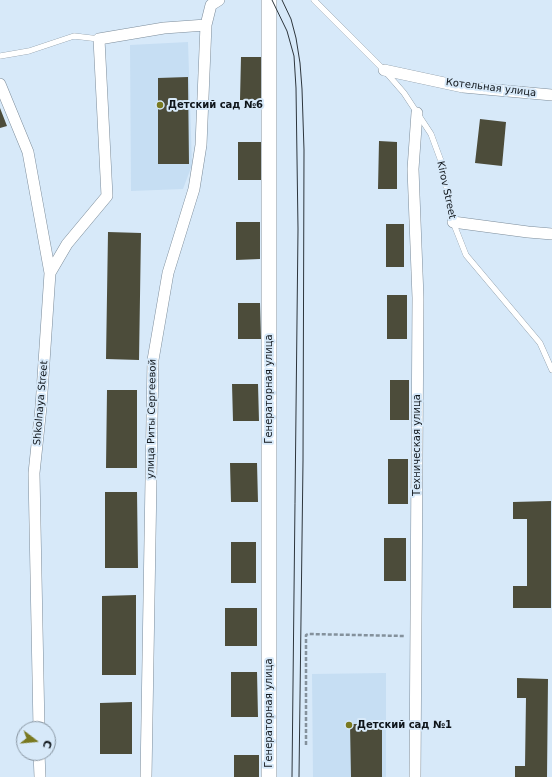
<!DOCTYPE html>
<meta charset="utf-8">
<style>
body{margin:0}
#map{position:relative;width:552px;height:777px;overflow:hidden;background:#d7e9f9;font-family:"DejaVu Sans",sans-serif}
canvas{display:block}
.north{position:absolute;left:16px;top:721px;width:40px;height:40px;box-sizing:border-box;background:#d7e9f9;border:1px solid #8794a0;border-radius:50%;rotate:106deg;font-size:11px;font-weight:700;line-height:16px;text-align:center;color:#0f151a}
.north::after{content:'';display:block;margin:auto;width:14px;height:18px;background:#797920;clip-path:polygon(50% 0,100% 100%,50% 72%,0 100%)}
</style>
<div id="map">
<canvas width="552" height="777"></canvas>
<div class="north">С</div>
</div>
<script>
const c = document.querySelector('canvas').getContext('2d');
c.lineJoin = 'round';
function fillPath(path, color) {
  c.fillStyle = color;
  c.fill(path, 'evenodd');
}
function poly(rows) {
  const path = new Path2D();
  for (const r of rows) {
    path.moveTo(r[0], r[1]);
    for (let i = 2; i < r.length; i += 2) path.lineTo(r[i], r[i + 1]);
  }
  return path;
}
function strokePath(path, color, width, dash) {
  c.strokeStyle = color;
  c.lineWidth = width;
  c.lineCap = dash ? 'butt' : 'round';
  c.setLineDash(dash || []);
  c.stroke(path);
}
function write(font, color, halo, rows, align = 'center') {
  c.font = font + ' "DejaVu Sans",sans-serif';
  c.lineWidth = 4;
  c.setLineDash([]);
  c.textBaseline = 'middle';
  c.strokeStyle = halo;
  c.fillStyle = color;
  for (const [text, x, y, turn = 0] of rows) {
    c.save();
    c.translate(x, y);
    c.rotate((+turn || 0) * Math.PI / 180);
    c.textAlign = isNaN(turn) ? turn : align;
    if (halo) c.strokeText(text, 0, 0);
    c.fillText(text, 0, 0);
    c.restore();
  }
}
fillPath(poly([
 [188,42,192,165,183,189,131,191,130,45],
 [386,673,386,777,313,777,312,674]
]), '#c6def3');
fillPath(poly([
 [241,57,263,57,262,100,240,100],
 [188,77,189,164,158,164,158,78],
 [0,108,7,126,0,128],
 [480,119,506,122,502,166,475,163],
 [379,141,397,142,397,189,378,189],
 [238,142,262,142,262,180,238,180],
 [236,222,260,222,260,259,236,260],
 [386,224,404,224,404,267,386,267],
 [108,232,141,233,139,360,106,359],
 [387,295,407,295,407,339,387,339],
 [238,303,260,303,261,339,238,339],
 [390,380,409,380,409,420,390,420],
 [232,384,258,384,259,421,233,421],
 [107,390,137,390,137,468,106,468],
 [388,459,408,459,408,504,388,504],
 [230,463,257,463,258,502,231,502],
 [105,492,137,492,138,568,105,568],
 [551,501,551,608,513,608,513,586,527,586,527,519,513,519,513,502],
 [384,538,406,538,406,581,384,581],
 [231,542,256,542,256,583,231,583],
 [136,595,136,675,102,675,102,596],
 [225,608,257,608,257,646,225,646],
 [231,672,257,672,258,717,231,717],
 [517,678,548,679,547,777,515,777,515,766,525,766,526,698,517,698],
 [132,702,132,754,100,754,100,703],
 [350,724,382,724,382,777,351,777],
 [234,755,259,755,259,777,234,777]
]), '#4c4c3a');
const lane = poly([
 [314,0,384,70,404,93,431,134,441,161,453,222,466,255,540,343,552,370],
 [0,56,29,51,74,36,99,39]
]);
const street = poly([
 [384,70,463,87,552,95],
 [0,84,28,152,50,273,41,407,34,473,39,729],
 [453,222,528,232,552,234],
 [50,273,67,244,107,196,99,39,164,28,206,25],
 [39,753,40,777],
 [146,777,153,360,168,273,194,189,201,145,206,25,211,5,219,0],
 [415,777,418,298,413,169,417,113]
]);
const secondary = poly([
 [269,777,269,0]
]);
strokePath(lane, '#7c8c9a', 6);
strokePath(street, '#7c8c9a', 12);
strokePath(secondary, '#7c8c9a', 16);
strokePath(poly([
 [306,745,306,635,308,634,405,636]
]), '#84919c', 2.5, [4, 2]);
strokePath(lane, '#fff', 5.5);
strokePath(street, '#fff', 11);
strokePath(secondary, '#fff', 15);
strokePath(poly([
 [272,0,287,31,294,56,296,88,298,229,292,777],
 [282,0,291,19,296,38,300,63,302,89,304,150,303,461,299,777]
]), '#2d353c', 1);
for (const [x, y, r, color] of [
 [160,105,4,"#797920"],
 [349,725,4,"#797920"]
]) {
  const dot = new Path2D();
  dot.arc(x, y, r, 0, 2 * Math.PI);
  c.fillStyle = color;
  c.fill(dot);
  strokePath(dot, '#d7e9f9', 1.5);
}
write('10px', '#0f151a', '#d7e9f9', [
 ["Котельная улица",491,88,7],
 ["Kirov Street",446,190,78],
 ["Генераторная улица",269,389,-90],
 ["Shkolnaya Street",41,403,-85],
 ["улица Риты Сергеевой",152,419,-89],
 ["Техническая улица",417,445,-90],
 ["Генераторная улица",269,713,-90]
]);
write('bold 10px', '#0f151a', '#d7e9f9', [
 ["Детский сад №6",168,105],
 ["Детский сад №1",357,725]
], 'left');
</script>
